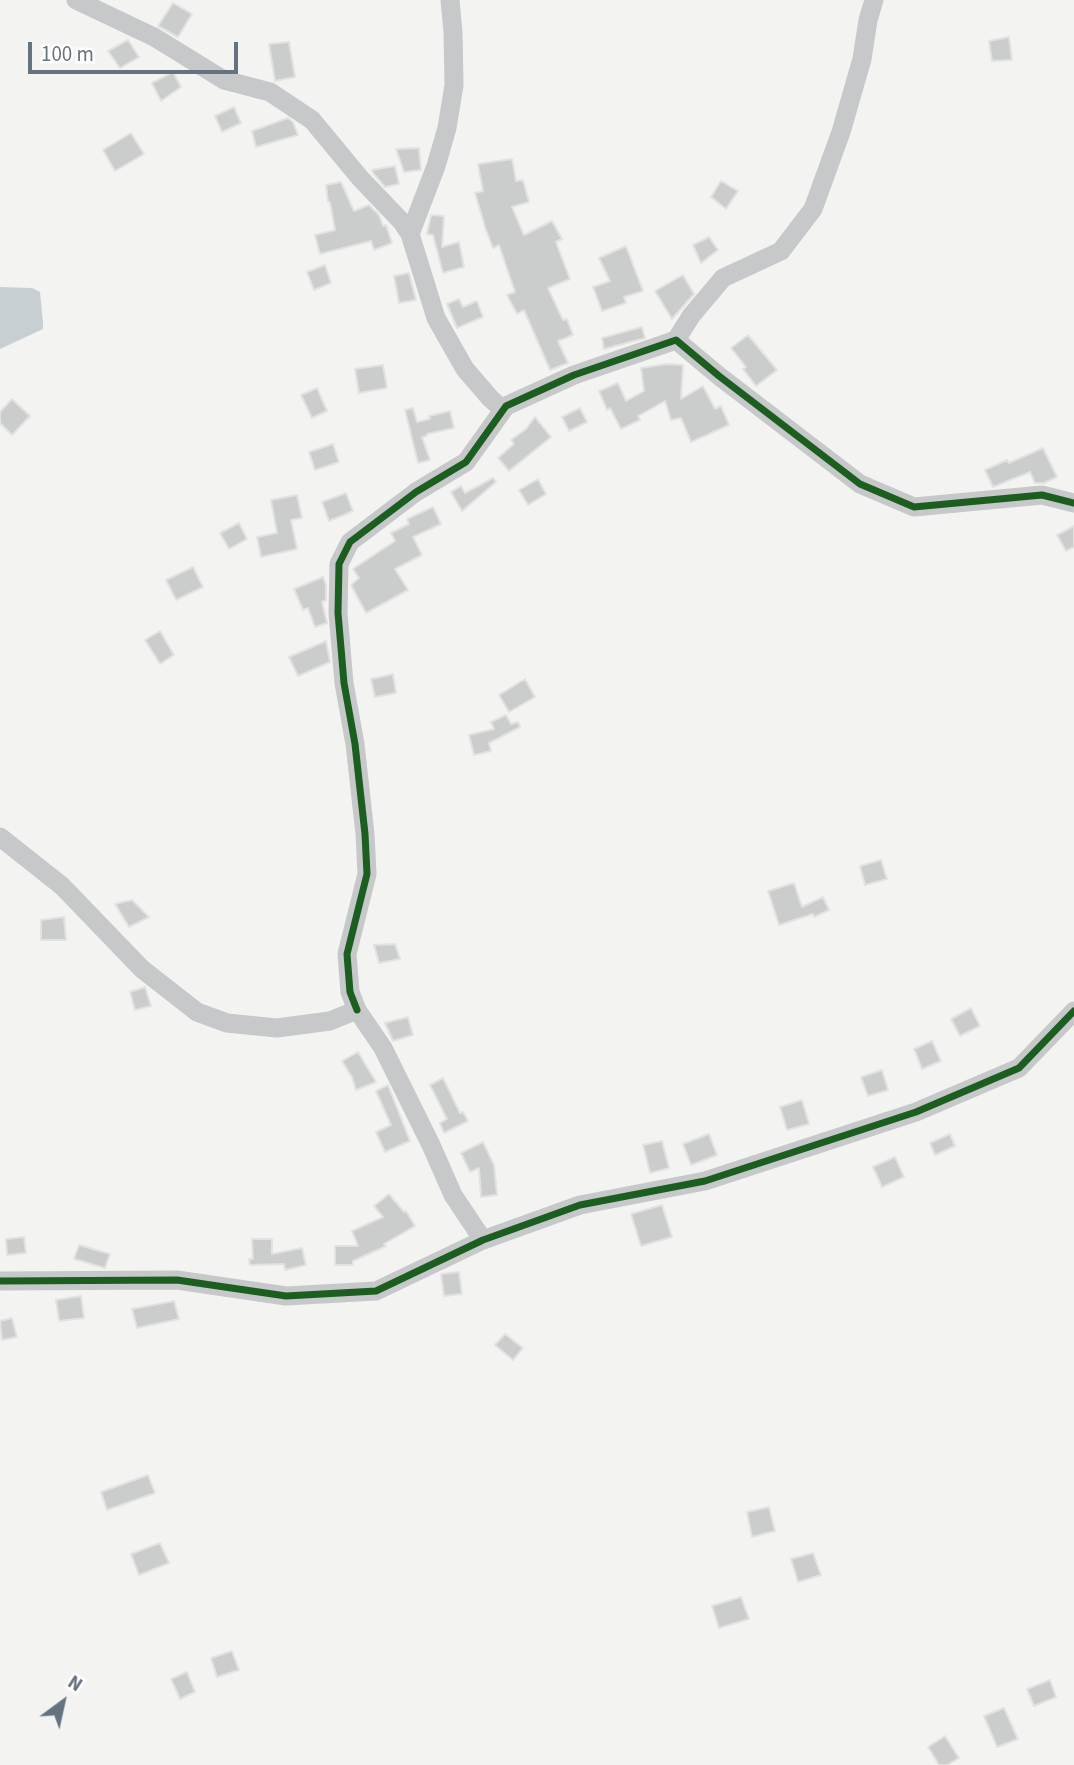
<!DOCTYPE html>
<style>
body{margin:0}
#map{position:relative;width:1074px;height:1765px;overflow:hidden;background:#f3f3f1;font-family:"Source Sans 3",sans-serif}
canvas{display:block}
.north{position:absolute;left:28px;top:1667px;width:70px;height:70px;-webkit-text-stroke:5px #fff;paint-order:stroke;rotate:33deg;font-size:19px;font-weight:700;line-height:28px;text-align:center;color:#65727f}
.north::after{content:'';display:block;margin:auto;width:24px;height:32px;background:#65727f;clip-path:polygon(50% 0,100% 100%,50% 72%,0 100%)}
.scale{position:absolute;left:28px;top:42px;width:210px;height:32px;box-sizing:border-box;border:4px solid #65727f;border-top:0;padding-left:9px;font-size:21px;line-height:24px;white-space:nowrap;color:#65727f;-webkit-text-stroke:5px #fff;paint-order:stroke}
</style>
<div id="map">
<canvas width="1074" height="1765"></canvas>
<div class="north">N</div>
<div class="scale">100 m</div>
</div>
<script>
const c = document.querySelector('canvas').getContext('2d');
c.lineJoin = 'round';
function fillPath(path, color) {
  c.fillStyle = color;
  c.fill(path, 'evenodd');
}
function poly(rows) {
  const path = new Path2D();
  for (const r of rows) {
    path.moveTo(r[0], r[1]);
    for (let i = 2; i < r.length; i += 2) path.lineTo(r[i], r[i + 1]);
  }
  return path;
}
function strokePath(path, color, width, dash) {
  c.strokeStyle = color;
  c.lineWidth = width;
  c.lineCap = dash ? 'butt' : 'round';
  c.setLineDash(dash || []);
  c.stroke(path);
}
fillPath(poly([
 [0,287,32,288,40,292,43,323,43,329,0,349]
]), '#c8cfd2');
const building = poly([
 [173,3,192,14,178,37,158,26,173,3],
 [1009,37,1012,60,992,61,989,41,1009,37],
 [128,40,139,57,120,68,108,51,128,40],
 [289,42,295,77,275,81,269,44,289,42],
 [173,72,181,87,161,101,152,83,173,72],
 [234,107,241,123,222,132,215,116,234,107],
 [288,118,293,122,298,135,256,147,252,131,288,118],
 [131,133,144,154,115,171,103,150,131,133],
 [419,148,421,170,404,172,396,149,419,148],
 [512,159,516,181,523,180,529,202,512,207,524,235,552,221,562,239,556,242,570,279,548,288,563,320,567,319,573,335,558,341,568,363,550,370,524,310,517,314,507,295,515,292,499,245,493,248,486,230,475,193,483,191,478,164,512,159],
 [395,166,399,184,385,187,373,173,372,170,395,166],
 [721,181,738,191,726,209,711,197,721,181],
 [341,182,354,211,369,205,379,215,383,226,386,225,392,243,374,250,371,241,320,254,315,235,335,230,330,202,328,202,326,185,341,182],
 [431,215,444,216,442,247,459,242,464,267,443,273,433,235,427,234,431,215],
 [709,237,718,250,701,263,693,245,709,237],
 [626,246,643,291,624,297,626,303,602,311,593,287,610,281,599,258,626,246],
 [325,265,331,283,314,290,307,272,325,265],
 [409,273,416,300,399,303,394,276,409,273],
 [683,275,694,294,672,319,655,291,683,275],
 [459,299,463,307,477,301,483,317,457,328,447,304,459,299],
 [642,327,645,338,604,349,602,338,642,327],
 [748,335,777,370,756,386,743,369,746,367,731,348,748,335],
 [666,364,683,365,681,399,703,386,715,409,721,406,729,425,691,442,681,418,671,420,665,401,638,416,640,420,621,429,610,408,607,410,599,391,618,383,626,401,644,391,641,368,666,364],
 [383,365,387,388,359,393,355,369,383,365],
 [317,388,327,411,312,418,301,395,317,388],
 [12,399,30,416,12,435,0,423,0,412,12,399],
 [413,408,417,422,430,419,429,416,450,411,454,428,427,434,427,436,422,437,430,460,418,463,405,410,413,408],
 [580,408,587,422,569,431,562,417,580,408],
 [535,417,551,437,509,471,498,458,514,444,511,440,526,429,535,417],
 [333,444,339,462,315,470,309,452,333,444],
 [1043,448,1057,477,1044,483,1035,483,1030,472,993,487,985,470,1007,460,1009,463,1043,448],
 [493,478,496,482,462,511,451,492,461,486,465,493,493,478],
 [538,479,546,494,528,505,519,490,538,479],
 [346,493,353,511,329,521,322,502,346,493],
 [297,495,302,518,291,520,297,549,261,557,257,537,277,533,271,500,297,495],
 [433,507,441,524,413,537,422,555,395,569,408,590,366,613,351,585,359,578,353,569,395,541,391,533,409,524,407,519,433,507],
 [239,523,247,539,229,549,220,533,239,523],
 [1074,526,1074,547,1066,551,1057,535,1074,526],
 [193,567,203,587,176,600,166,580,193,567],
 [323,577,326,585,326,600,322,602,327,623,315,627,308,608,303,610,294,589,323,577],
 [160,631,174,655,160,664,145,640,160,631],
 [326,641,330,662,298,676,289,657,326,641],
 [393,674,396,693,375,697,371,679,393,674],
 [525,679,535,697,509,712,499,695,525,679],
 [506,715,511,724,518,722,520,727,489,743,491,751,474,755,469,735,494,729,491,722,506,715],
 [881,860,887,879,865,885,860,866,881,860],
 [794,883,802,907,823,897,829,910,814,917,813,914,779,925,768,891,794,883],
 [132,900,149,917,129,927,115,904,132,900],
 [64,917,66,940,41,940,41,920,64,917],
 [395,944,400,959,379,963,374,945,395,944],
 [145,987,151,1006,135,1010,130,992,145,987],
 [971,1008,980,1026,960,1036,951,1019,971,1008],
 [408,1017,413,1035,393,1041,385,1023,408,1017],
 [932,1041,941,1061,922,1069,914,1049,932,1041],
 [358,1052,376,1082,356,1090,352,1077,342,1061,358,1052],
 [882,1070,888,1090,868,1096,861,1077,882,1070],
 [443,1078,460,1113,463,1112,468,1121,444,1133,440,1123,447,1119,430,1085,443,1078],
 [388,1085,410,1141,385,1152,376,1132,391,1125,376,1091,388,1085],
 [802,1100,809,1124,787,1130,780,1107,802,1100],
 [709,1134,717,1155,691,1165,683,1144,709,1134],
 [950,1134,955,1146,935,1155,930,1143,950,1134],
 [662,1141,669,1168,650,1173,643,1145,662,1141],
 [483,1142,494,1165,497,1195,481,1197,479,1168,470,1172,461,1153,483,1142],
 [895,1157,904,1177,882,1187,873,1167,895,1157],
 [389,1194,404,1212,406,1211,415,1226,384,1244,386,1246,353,1261,353,1265,335,1265,335,1246,358,1246,352,1231,383,1217,374,1206,389,1194],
 [662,1205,672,1237,641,1246,631,1214,662,1205],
 [24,1237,26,1253,7,1255,6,1239,24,1237],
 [252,1239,272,1239,272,1254,302,1248,306,1265,285,1270,284,1264,250,1265,249,1259,253,1259,252,1239],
 [79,1245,110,1254,105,1268,74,1259,79,1245],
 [459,1272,462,1294,444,1296,441,1274,459,1272],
 [81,1296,84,1318,59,1321,56,1300,81,1296],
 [174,1301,179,1319,137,1328,132,1309,174,1301],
 [12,1318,17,1337,2,1340,0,1321,12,1318],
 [505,1334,523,1348,513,1360,495,1345,505,1334],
 [148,1475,155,1493,107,1510,101,1492,148,1475],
 [769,1507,775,1531,752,1537,747,1512,769,1507],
 [160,1543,169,1563,139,1575,131,1554,160,1543],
 [813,1553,821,1575,798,1582,791,1559,813,1553],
 [741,1597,749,1619,719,1628,712,1606,741,1597],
 [232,1651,239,1670,217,1677,211,1658,232,1651],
 [187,1672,195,1692,180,1699,171,1679,187,1672],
 [1050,1680,1056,1697,1034,1706,1027,1689,1050,1680],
 [1004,1708,1018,1739,997,1747,984,1716,1004,1708],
 [945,1736,959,1758,947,1765,939,1765,928,1747,945,1736]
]);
fillPath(building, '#cbcccc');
strokePath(building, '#e2e2e1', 2);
strokePath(poly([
 [76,0,154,37,224,80,270,92,312,120,360,178,402,222,410,234,436,318,465,369,490,398,503,410],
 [410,234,436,166,447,128,454,85,453,32,450,0],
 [676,340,691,316,723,278,781,251,813,209,841,132,862,59,868,20,874,0],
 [0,837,62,886,142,969,197,1012,227,1023,277,1028,330,1021,357,1010,383,1048,431,1145,453,1195,483,1240],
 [357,1010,350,992,347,954,367,874,365,834,355,744,344,683,338,613,339,564,350,542,416,492,466,462,506,406,574,375,676,340,719,376,860,484,914,507,1042,495,1074,503],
 [0,1281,177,1280,286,1296,376,1291,483,1240,580,1205,705,1181,916,1112,1019,1068,1074,1011]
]), '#c7c8c9', 19);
strokePath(poly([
 [357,1010,350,992,347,954,367,874,365,834,355,744,344,683,338,613,339,564,350,542,416,492,466,462,506,406,574,375,676,340,719,376,860,484,914,507,1042,495,1074,503],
 [0,1281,177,1280,286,1296,376,1291,483,1240,580,1205,705,1181,916,1112,1019,1068,1074,1011]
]), '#1b5e20', 7);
</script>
